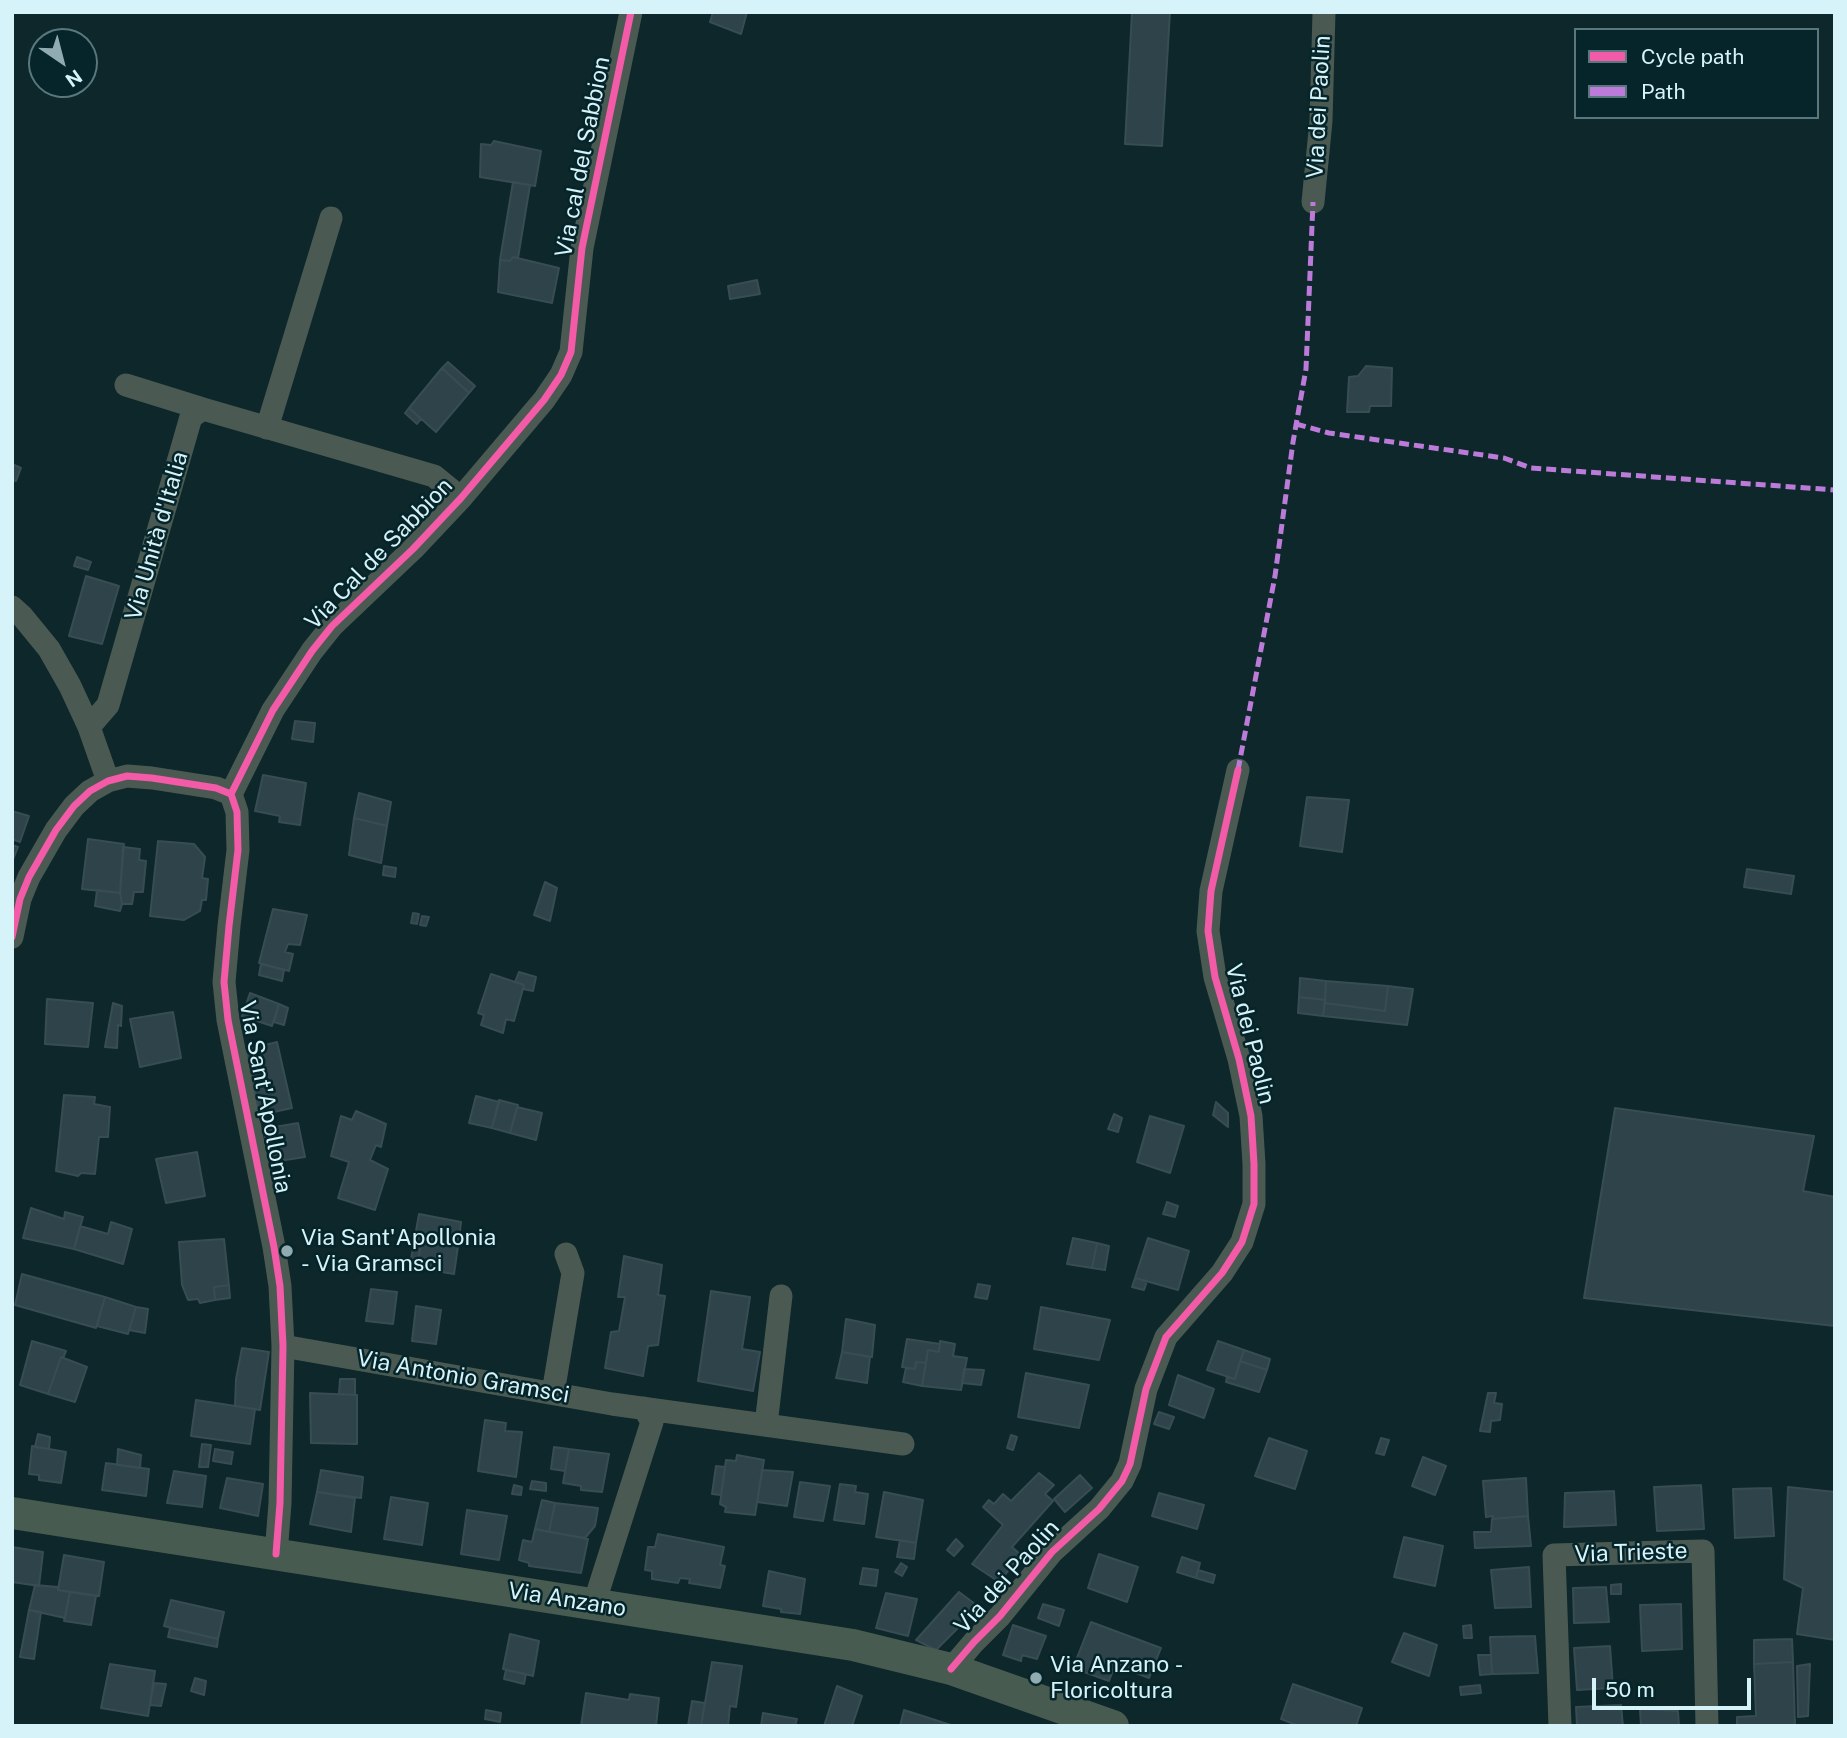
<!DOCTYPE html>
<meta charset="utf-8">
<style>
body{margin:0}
#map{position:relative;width:1847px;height:1738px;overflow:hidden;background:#0d272a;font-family:"Public Sans",sans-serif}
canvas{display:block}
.frame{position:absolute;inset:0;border:14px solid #d6f3f9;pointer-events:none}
.legend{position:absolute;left:1574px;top:28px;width:245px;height:91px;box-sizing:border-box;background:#05252a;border:2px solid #59777d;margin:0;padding:9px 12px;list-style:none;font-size:21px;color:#d6f3f9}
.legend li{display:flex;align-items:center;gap:14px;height:35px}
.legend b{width:35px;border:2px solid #59777d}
.north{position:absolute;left:28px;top:28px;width:70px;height:70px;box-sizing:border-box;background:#05252a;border:2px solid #59777d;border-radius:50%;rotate:145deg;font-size:19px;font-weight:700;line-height:28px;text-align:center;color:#d6f3f9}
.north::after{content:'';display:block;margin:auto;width:24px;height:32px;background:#90acb1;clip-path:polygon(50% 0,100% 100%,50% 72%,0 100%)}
.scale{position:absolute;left:1592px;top:1678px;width:159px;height:32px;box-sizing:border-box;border:4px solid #d6f3f9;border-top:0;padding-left:9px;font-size:21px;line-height:24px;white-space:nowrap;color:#d6f3f9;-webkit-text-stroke:5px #05252a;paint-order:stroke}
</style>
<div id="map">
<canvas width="1847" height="1738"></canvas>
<div class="frame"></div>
<ul class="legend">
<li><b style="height:9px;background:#f35aa7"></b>Cycle path</li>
<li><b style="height:9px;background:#bd7bd9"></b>Path</li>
</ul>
<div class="north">N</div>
<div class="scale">50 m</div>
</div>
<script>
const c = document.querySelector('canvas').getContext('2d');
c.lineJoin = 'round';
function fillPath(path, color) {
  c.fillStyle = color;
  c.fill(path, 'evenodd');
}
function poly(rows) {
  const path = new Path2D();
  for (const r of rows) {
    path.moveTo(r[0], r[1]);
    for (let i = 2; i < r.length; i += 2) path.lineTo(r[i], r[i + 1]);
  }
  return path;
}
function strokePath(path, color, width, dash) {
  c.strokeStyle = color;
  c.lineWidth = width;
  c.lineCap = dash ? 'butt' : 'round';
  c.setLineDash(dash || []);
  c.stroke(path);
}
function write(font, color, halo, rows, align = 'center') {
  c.font = font + ' "Public Sans",sans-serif';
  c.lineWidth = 5;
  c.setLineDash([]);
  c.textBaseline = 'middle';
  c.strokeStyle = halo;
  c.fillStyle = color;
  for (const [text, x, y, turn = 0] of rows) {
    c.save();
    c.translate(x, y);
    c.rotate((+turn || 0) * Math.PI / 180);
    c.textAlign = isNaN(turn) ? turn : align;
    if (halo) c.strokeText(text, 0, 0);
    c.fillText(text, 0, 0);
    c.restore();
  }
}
const building = poly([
 [713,12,747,12,741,34,710,22,713,12],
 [1132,12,1170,12,1162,146,1125,144,1132,12],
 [494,141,541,151,535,186,480,177,481,144,491,145,494,141],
 [513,182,530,185,518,258,513,257,510,261,500,260,513,182],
 [513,257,559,268,552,303,498,292,500,260,510,261,513,257],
 [757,280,760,294,730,299,728,286,757,280],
 [448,362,475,386,469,393,442,368,448,362],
 [1366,366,1392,368,1391,406,1370,406,1369,412,1347,412,1349,377,1358,376,1366,366],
 [442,368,469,393,436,432,409,408,442,368],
 [409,408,421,419,417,424,405,413,409,408],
 [12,464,21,468,16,481,12,480,12,464],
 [77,557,91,562,88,570,74,566,77,557],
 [86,576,119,586,102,644,69,636,86,576],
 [295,721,315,723,313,742,292,739,295,721],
 [263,775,306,783,300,825,279,822,280,816,255,811,263,775],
 [359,793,391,802,387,826,354,818,359,793],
 [1307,797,1349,800,1342,852,1300,846,1307,797],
 [12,811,29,816,20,842,12,839,12,811],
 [354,818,387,826,381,863,349,855,354,818],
 [88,839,124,844,120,893,82,889,88,839],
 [158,841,194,844,205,857,202,878,208,879,206,900,202,900,200,911,184,920,150,916,158,841],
 [12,845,18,847,12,862,12,845],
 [123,847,140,849,139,860,146,861,143,892,134,892,132,904,122,904,120,893,123,847],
 [384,866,396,868,395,877,383,875,384,866],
 [1747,869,1794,876,1791,894,1744,887,1747,869],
 [545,882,557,888,550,921,534,915,545,882],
 [97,890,120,893,122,904,120,911,95,906,97,890],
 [273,909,307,915,300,945,288,944,285,952,293,954,289,971,259,963,273,909],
 [413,913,419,914,417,924,411,923,413,913],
 [422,916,429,917,426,926,420,925,422,916],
 [261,964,284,970,282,981,259,975,261,964],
 [519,972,536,977,533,991,523,989,524,985,515,982,519,972],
 [491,974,524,985,514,1021,506,1019,503,1033,481,1025,484,1015,478,1013,491,974],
 [1300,978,1326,981,1325,1000,1299,997,1300,978],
 [1326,981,1388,986,1385,1011,1325,1003,1326,981],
 [1388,986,1413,989,1407,1025,1323,1016,1325,1003,1385,1011,1388,986],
 [250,993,279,1004,272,1026,242,1016,250,993],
 [1299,997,1325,1000,1323,1016,1298,1013,1299,997],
 [47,999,93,1003,88,1047,45,1044,47,999],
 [113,1003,122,1006,121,1026,118,1025,117,1048,105,1047,113,1003],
 [279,1004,288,1008,284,1025,274,1022,279,1004],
 [173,1012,181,1058,140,1067,130,1019,173,1012],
 [277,1042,292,1108,260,1115,246,1050,277,1042],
 [64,1095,95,1097,94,1104,110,1107,108,1137,99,1137,95,1174,81,1173,78,1176,56,1171,64,1095],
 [476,1096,499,1102,492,1128,469,1123,476,1096],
 [499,1100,518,1105,510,1133,492,1128,499,1100],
 [1216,1102,1228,1113,1228,1127,1213,1115,1216,1102],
 [517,1107,542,1113,536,1140,510,1133,517,1107],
 [1615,1108,1814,1136,1803,1191,1835,1197,1835,1326,1584,1298,1615,1108],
 [356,1111,386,1124,381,1147,376,1145,370,1160,388,1169,375,1210,338,1198,349,1162,331,1156,341,1116,352,1120,356,1111],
 [1114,1114,1122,1118,1118,1132,1108,1129,1114,1114],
 [1150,1116,1184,1126,1170,1173,1137,1162,1150,1116],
 [298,1123,305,1157,272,1162,263,1129,298,1123],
 [197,1152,205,1196,166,1203,156,1159,197,1152],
 [1167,1202,1178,1206,1175,1217,1163,1214,1167,1202],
 [31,1208,64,1219,65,1212,83,1217,74,1249,23,1238,31,1208],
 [419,1214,461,1222,459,1239,423,1233,418,1259,411,1259,419,1214],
 [111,1222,132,1229,123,1264,74,1249,80,1226,108,1234,111,1222],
 [423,1233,459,1239,454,1274,417,1268,423,1233],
 [1073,1238,1097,1243,1092,1268,1067,1264,1073,1238],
 [1148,1238,1189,1251,1178,1290,1135,1278,1148,1238],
 [224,1239,229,1285,214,1287,215,1300,200,1303,198,1299,188,1300,182,1285,179,1242,224,1239],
 [1097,1243,1109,1246,1105,1270,1092,1268,1097,1243],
 [624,1256,662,1265,658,1295,665,1296,658,1345,648,1346,643,1376,605,1368,611,1332,619,1331,625,1297,618,1297,624,1256],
 [22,1274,105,1297,96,1328,15,1305,22,1274],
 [1135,1278,1147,1281,1144,1290,1132,1287,1135,1278],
 [978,1284,990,1286,987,1299,975,1297,978,1284],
 [229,1285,230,1298,215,1300,214,1287,229,1285],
 [371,1289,397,1292,393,1324,366,1321,371,1289],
 [711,1291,750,1297,742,1349,760,1352,753,1391,698,1381,711,1291],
 [105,1297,136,1307,128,1334,97,1326,105,1297],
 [416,1306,441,1310,436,1344,412,1341,416,1306],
 [136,1307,148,1309,145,1333,129,1330,136,1307],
 [1041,1307,1110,1320,1099,1360,1034,1349,1041,1307],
 [846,1319,875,1325,872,1357,842,1352,846,1319],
 [907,1339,940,1344,939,1352,928,1350,926,1363,916,1362,915,1369,902,1367,907,1339],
 [32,1341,66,1351,63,1358,61,1357,48,1394,20,1385,32,1341],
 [940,1341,955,1344,953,1356,967,1358,961,1390,922,1386,928,1350,939,1352,940,1341],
 [1218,1341,1244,1350,1235,1379,1207,1370,1218,1341],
 [242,1348,269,1352,260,1410,235,1406,236,1379,242,1348],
 [1244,1350,1270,1359,1267,1370,1240,1361,1244,1350],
 [842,1352,870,1357,867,1383,836,1378,842,1352],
 [61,1357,87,1367,75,1402,48,1394,61,1357],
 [1240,1361,1267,1370,1259,1392,1226,1382,1227,1377,1235,1379,1240,1361],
 [916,1362,926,1363,922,1386,903,1382,906,1368,915,1369,916,1362],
 [964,1369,984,1370,981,1385,962,1383,964,1369],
 [1026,1373,1089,1385,1079,1428,1018,1417,1026,1373],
 [1178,1375,1214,1389,1204,1418,1169,1405,1178,1375],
 [340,1379,355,1379,355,1395,339,1394,340,1379],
 [310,1393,357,1395,357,1444,311,1443,310,1393],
 [1488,1393,1496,1393,1494,1403,1502,1404,1500,1420,1491,1421,1490,1432,1480,1431,1488,1393],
 [196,1400,255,1409,250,1444,191,1436,196,1400],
 [1159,1412,1174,1417,1169,1429,1154,1424,1159,1412],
 [485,1420,506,1423,505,1431,522,1432,516,1477,478,1471,485,1420],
 [38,1434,50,1437,49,1449,35,1447,38,1434],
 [1011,1435,1017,1437,1013,1450,1007,1448,1011,1435],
 [1269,1438,1307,1451,1295,1489,1255,1476,1269,1438],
 [1381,1438,1389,1440,1384,1455,1376,1453,1381,1438],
 [202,1444,211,1445,208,1467,199,1467,202,1444],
 [32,1446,66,1452,61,1483,39,1480,39,1475,29,1474,32,1446],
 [554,1447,569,1449,565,1471,551,1469,554,1447],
 [118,1449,141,1455,140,1468,117,1465,118,1449],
 [215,1449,233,1452,231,1464,213,1461,215,1449],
 [569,1449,609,1454,602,1492,581,1490,581,1486,563,1483,569,1449],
 [737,1455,764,1460,755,1515,725,1512,726,1507,720,1504,726,1460,736,1461,737,1455],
 [1423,1457,1446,1466,1435,1495,1412,1486,1423,1457],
 [106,1463,149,1469,146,1496,102,1490,106,1463],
 [716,1466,725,1467,721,1495,712,1494,716,1466],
 [321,1470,363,1477,361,1498,317,1492,321,1470],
 [762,1470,793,1472,787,1506,757,1502,762,1470],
 [174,1471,206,1476,202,1507,167,1503,174,1471],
 [1039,1473,1054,1485,1045,1494,1053,1501,1012,1547,1021,1555,999,1582,972,1564,1003,1525,983,1507,989,1500,994,1504,1003,1494,1011,1501,1039,1473],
 [1080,1475,1092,1488,1065,1512,1054,1499,1080,1475],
 [227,1478,263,1484,258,1516,220,1508,227,1478],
 [1526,1478,1528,1516,1492,1519,1493,1516,1486,1517,1483,1481,1526,1478],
 [532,1481,546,1483,546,1491,530,1489,532,1481],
 [800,1482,830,1486,823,1521,794,1517,800,1482],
 [840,1484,856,1486,855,1492,868,1494,864,1524,834,1520,840,1484],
 [514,1485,522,1487,521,1495,512,1494,514,1485],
 [1701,1485,1704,1529,1657,1531,1654,1487,1701,1485],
 [1788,1487,1835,1492,1835,1640,1797,1634,1803,1588,1784,1579,1788,1487],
 [1771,1488,1774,1536,1735,1538,1733,1489,1771,1488],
 [1614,1491,1616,1525,1564,1527,1565,1493,1614,1491],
 [317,1492,355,1498,351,1532,310,1524,317,1492],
 [884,1492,923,1500,916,1543,876,1537,884,1492],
 [1159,1493,1204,1505,1197,1529,1152,1516,1159,1493],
 [391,1497,428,1503,422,1545,384,1539,391,1497],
 [542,1500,555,1503,549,1532,535,1529,542,1500],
 [555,1503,598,1508,595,1526,585,1538,549,1532,555,1503],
 [467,1510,507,1516,499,1560,461,1554,467,1510],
 [1528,1516,1531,1546,1475,1548,1474,1532,1491,1532,1492,1519,1528,1516],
 [535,1529,588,1539,581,1573,529,1566,529,1563,519,1560,523,1540,532,1542,535,1529],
 [658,1534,724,1547,720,1565,725,1566,720,1588,689,1583,690,1579,680,1578,678,1583,652,1579,652,1571,645,1570,648,1547,655,1547,658,1534],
 [1404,1537,1443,1546,1435,1586,1394,1577,1404,1537],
 [956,1539,963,1546,954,1556,947,1550,956,1539],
 [900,1540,916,1543,914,1559,897,1557,900,1540],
 [12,1547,43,1552,39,1586,12,1582,12,1547],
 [1099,1554,1138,1567,1127,1602,1088,1588,1099,1554],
 [64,1555,104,1562,99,1596,58,1590,64,1555],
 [1182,1557,1200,1563,1196,1578,1177,1572,1182,1557],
 [901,1563,907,1567,902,1576,895,1572,901,1563],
 [1529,1567,1531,1607,1495,1608,1491,1570,1529,1567],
 [863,1568,878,1570,876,1586,860,1584,863,1568],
 [1198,1570,1215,1575,1213,1583,1196,1578,1198,1570],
 [769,1571,805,1579,800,1614,781,1612,781,1609,763,1606,769,1571],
 [1621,1584,1621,1594,1611,1594,1611,1585,1621,1584],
 [35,1585,58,1587,58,1590,70,1592,65,1618,29,1610,35,1585],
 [1606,1587,1609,1622,1574,1623,1573,1588,1606,1587],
 [70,1592,96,1596,91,1625,64,1621,70,1592],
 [959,1592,979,1607,936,1650,916,1640,959,1592],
 [886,1593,917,1599,908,1636,876,1628,886,1593],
 [171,1600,224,1612,218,1639,164,1626,171,1600],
 [1043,1604,1064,1610,1059,1626,1038,1618,1043,1604],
 [1681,1604,1682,1649,1642,1651,1640,1605,1681,1604],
 [29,1610,41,1612,34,1659,20,1657,29,1610],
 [1091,1622,1161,1648,1149,1678,1115,1665,1109,1681,1073,1668,1091,1622],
 [1013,1625,1046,1636,1037,1659,1022,1655,1021,1661,1003,1655,1013,1625],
 [1471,1625,1472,1638,1464,1638,1463,1626,1471,1625],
 [170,1628,218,1639,217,1647,168,1637,170,1628],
 [1404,1633,1437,1645,1429,1676,1392,1662,1404,1633],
 [510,1634,539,1641,533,1676,503,1669,510,1634],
 [1535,1636,1538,1673,1492,1674,1490,1637,1535,1636],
 [1792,1639,1793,1662,1754,1664,1754,1640,1792,1639],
 [1610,1646,1613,1688,1577,1690,1574,1648,1610,1646],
 [1478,1655,1491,1655,1492,1674,1480,1675,1478,1655],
 [712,1662,742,1666,736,1707,730,1706,728,1726,701,1726,712,1662],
 [1793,1662,1795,1726,1737,1726,1737,1717,1756,1716,1754,1664,1793,1662],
 [110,1664,155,1671,148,1716,101,1708,110,1664],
 [1810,1664,1808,1716,1798,1717,1797,1666,1810,1664],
 [506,1670,526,1674,524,1684,504,1679,506,1670],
 [195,1678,206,1681,204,1695,191,1691,195,1678],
 [154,1683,166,1684,161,1706,150,1705,154,1683],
 [1293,1684,1362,1708,1356,1726,1299,1726,1281,1719,1293,1684],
 [1480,1685,1481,1693,1461,1695,1460,1687,1480,1685],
 [837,1686,862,1696,852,1726,824,1726,837,1686],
 [586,1693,629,1700,630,1694,659,1698,656,1726,581,1726,586,1693],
 [692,1701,705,1703,701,1726,688,1726,692,1701],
 [1621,1705,1623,1726,1577,1726,1576,1707,1621,1705],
 [1640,1709,1678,1711,1679,1726,1641,1726,1640,1709],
 [486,1710,501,1713,500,1722,485,1719,486,1710],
 [904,1710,954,1726,900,1726,904,1710],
 [763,1713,797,1719,795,1726,761,1726,763,1713]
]);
fillPath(building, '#2e444a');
strokePath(building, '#384d53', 2);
strokePath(poly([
 [1313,202,1321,121,1324,12],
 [126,385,203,409],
 [267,428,331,218],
 [12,607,22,616,49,649,70,686,89,727,108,781],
 [89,727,108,705,191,417,203,409,434,476,461,498],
 [231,794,273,710,312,651,332,626,413,549,461,498,544,400,561,375,571,352,582,248,631,12],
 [12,937,20,899,29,877,56,830,74,806,90,791,108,781,127,776,152,778,216,788,231,794,237,812,238,850,229,926,224,982,228,1020,274,1247,280,1286,283,1346,280,1503,276,1554],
 [283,1346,612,1404,903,1444],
 [553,1393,573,1273,566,1254],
 [766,1425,781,1296],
 [594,1604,652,1422,644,1408],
 [951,1669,974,1642,1000,1616,1052,1552,1099,1509,1122,1481,1130,1464,1146,1389,1166,1337,1222,1273,1242,1242,1254,1204,1254,1164,1251,1116,1239,1059,1215,977,1208,931,1211,891,1238,770],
 [1560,1726,1554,1555,1703,1551,1707,1726]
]), '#4a5a52', 23);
strokePath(poly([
 [12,1513,853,1645,951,1669,1113,1726]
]), '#485b50', 32);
strokePath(poly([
 [1296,424,1329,433,1504,458,1531,468,1835,490],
 [1238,770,1275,576,1293,442,1306,369,1313,202]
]), '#bd7bd9', 5, [10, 5]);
strokePath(poly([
 [231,794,273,710,312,651,332,626,413,549,461,498,544,400,561,375,571,352,582,248,631,12],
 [12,937,20,899,29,877,56,830,74,806,90,791,108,781,127,776,152,778,216,788,231,794,237,812,238,850,229,926,224,982,228,1020,274,1247,280,1286,283,1346,280,1503,276,1554],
 [951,1669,974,1642,1000,1616,1052,1552,1099,1509,1122,1481,1130,1464,1146,1389,1166,1337,1222,1273,1242,1242,1254,1204,1254,1164,1251,1116,1239,1059,1215,977,1208,931,1211,891,1238,770]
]), '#f35aa7', 7);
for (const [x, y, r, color] of [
 [287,1251,7,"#90acb1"],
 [1036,1678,7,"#90acb1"]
]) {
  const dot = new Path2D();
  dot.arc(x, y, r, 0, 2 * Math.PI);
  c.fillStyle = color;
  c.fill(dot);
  strokePath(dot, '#05252a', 2.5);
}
write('23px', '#d6f3f9', '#05252a', [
 ["Via dei Paolin",1319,107,-87],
 ["Via cal del Sabbion",583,157,-79],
 ["Via Unità d'Italia",157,536,-74],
 ["Via Cal de Sabbion",379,554,-46],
 ["Via dei Paolin",1250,1034,76],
 ["Via Sant'Apollonia",265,1097,79],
 ["Via Antonio Gramsci",463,1377,10],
 ["Via Trieste",1631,1553,-2],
 ["Via dei Paolin",1007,1577,-48],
 ["Via Anzano",567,1600,9]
]);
write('23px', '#d6f3f9', '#05252a', [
 ["Via Sant'Apollonia",301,1238],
 ["- Via Gramsci",301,1264],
 ["Via Anzano -",1050,1665],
 ["Floricoltura",1050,1691]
], 'left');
</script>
